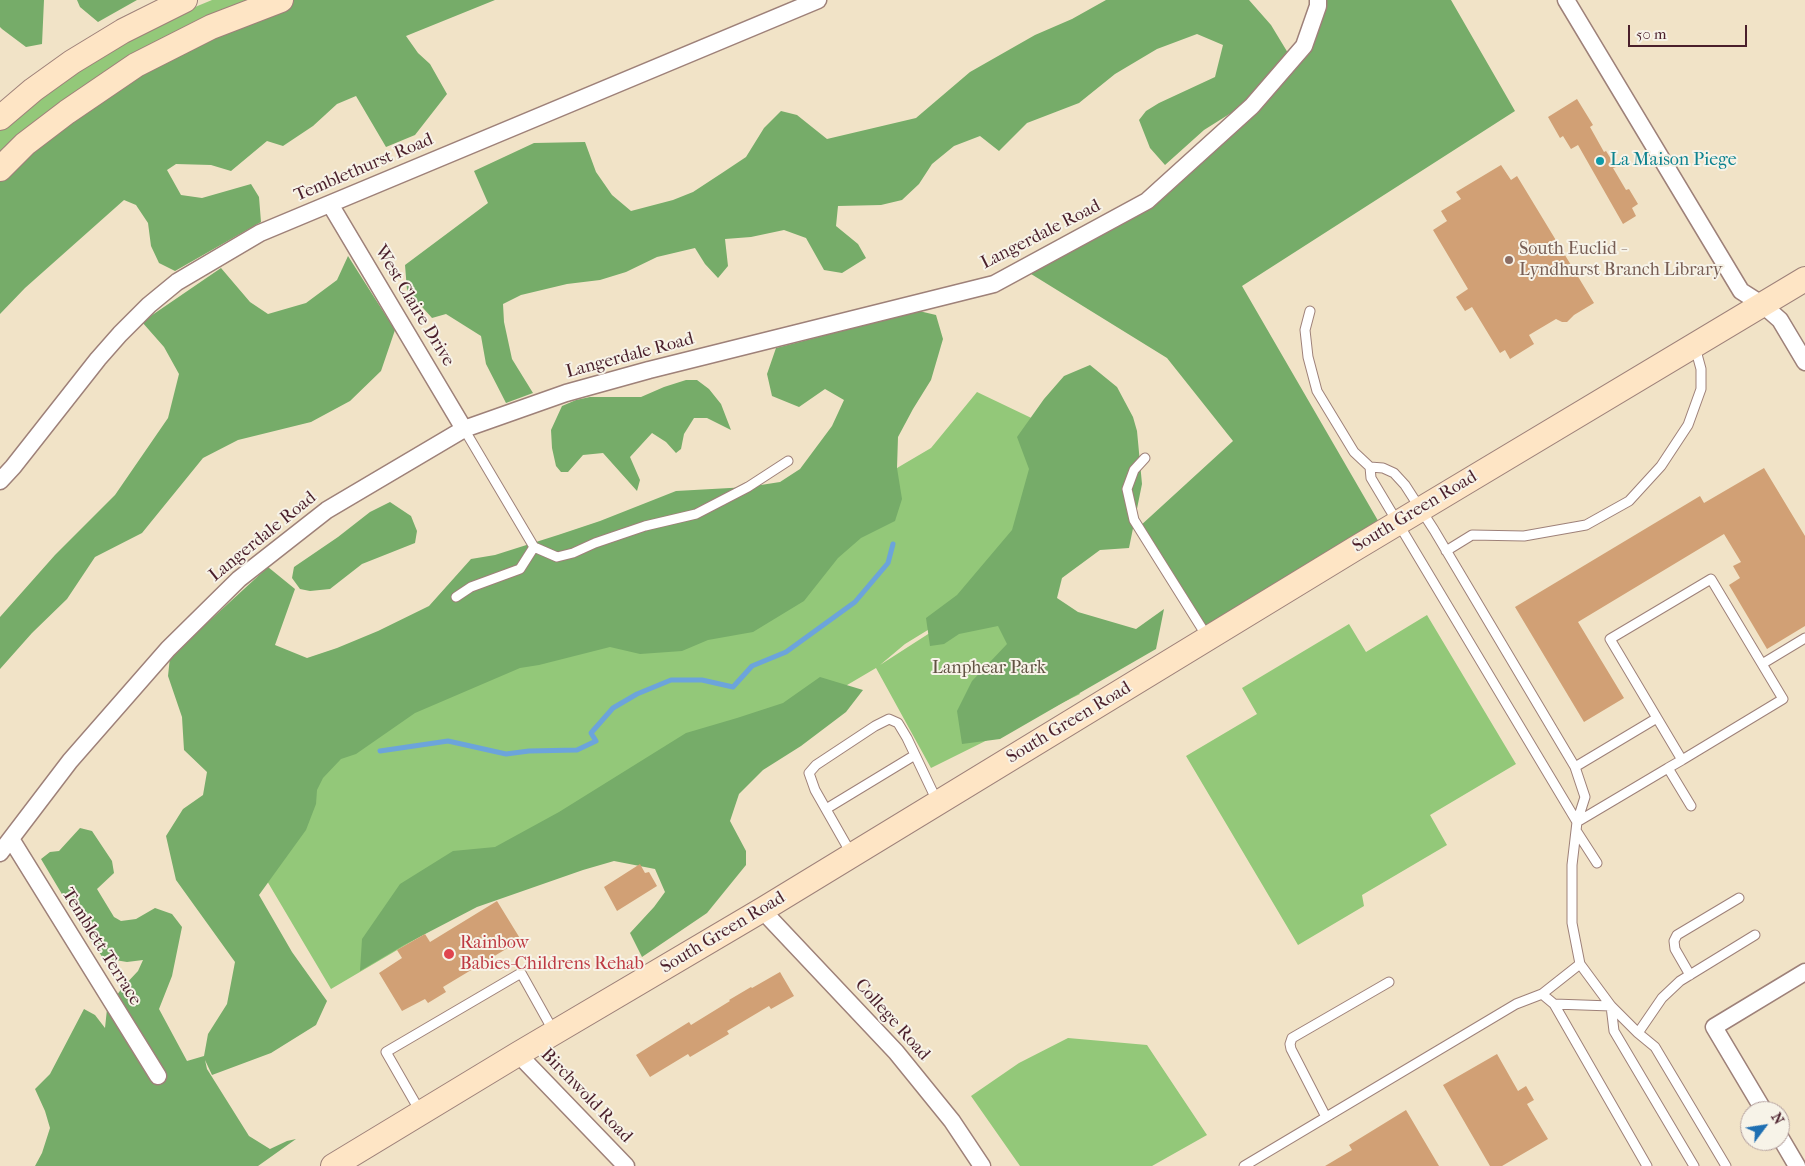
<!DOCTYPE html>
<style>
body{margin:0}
#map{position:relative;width:1805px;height:1166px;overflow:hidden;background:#f1e3c7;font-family:"IM FELL French Canon",serif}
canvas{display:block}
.north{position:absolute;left:1740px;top:1101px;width:50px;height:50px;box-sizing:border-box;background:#f7f3e8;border:1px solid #b29e9c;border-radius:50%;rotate:59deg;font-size:14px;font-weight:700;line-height:20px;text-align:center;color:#4a1f2b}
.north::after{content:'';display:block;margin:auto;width:18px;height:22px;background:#1f6fb2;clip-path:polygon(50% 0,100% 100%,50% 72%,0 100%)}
.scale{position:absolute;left:1628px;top:25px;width:119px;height:22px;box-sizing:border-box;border:2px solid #4a1f2b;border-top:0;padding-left:6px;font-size:15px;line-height:18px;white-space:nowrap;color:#4a1f2b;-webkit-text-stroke:4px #f7f3e8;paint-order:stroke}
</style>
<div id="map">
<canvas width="1805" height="1166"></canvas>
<div class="north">N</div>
<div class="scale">50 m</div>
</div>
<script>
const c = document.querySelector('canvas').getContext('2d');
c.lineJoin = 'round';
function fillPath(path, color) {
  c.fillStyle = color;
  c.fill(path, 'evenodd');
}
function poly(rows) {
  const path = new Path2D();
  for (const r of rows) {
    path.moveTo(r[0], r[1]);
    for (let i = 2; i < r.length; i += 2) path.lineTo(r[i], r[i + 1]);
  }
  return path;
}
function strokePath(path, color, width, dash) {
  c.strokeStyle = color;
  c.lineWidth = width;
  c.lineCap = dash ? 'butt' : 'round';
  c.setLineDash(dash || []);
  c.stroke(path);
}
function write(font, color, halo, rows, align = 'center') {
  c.font = font + ' "IM FELL French Canon",serif';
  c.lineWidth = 4;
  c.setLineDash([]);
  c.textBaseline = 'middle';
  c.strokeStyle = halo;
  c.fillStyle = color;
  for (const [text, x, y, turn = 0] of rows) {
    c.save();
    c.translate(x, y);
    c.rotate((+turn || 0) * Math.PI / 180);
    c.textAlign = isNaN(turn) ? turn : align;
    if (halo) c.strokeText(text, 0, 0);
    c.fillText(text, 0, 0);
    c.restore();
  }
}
fillPath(poly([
 [212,0,268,0,0,156,0,128,89,58,183,12],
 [977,392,1090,446,998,587,905,644,880,665,1012,580,1080,694,931,768,876,668,331,989,244,842,287,776,897,468,931,448],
 [1427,615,1516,764,1430,815,1447,845,1362,895,1364,906,1298,945,1186,756,1257,714,1242,688,1349,624,1366,652],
 [1068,1038,1147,1045,1207,1135,1152,1166,1020,1166,971,1096,1019,1063]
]), '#93c879');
fillPath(poly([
 [0,0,44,0,42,44,26,47,2,29,0,27],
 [77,0,137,0,98,22,80,7],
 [281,0,495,0,406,36,418,53,430,64,447,94,415,135,386,147,356,96,337,104,313,126,283,146,267,141,231,171,211,165,176,164,167,170,181,195,202,198,251,184,259,197,261,222,175,271,159,263,151,246,148,223,136,205,124,200,25,288,0,314,0,169,67,112],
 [1106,0,1249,0,1271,25,1288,53,1239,108,1204,130,1165,165,1150,148,1139,120,1146,111,1159,103,1215,77,1223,45,1197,34,1157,49,1115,74,1079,103,1027,123,999,151,980,136,954,146,932,164,919,184,902,200,881,205,838,206,836,226,858,244,866,258,842,273,824,270,806,238,784,230,751,237,725,239,728,266,718,278,705,264,695,248,657,257,626,272,600,280,567,284,521,295,503,304,504,322,512,359,533,393,506,403,486,364,481,336,446,314,432,318,407,290,405,265,488,203,474,171,534,143,585,142,596,172,612,195,631,211,673,200,693,192,722,173,746,157,764,128,781,111,797,115,827,139,916,118,970,72,1035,35,1072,19],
 [1318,0,1451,0,1515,111,1242,286,1384,531,1208,638,1139,527,1233,441,1167,358,1023,269,1147,201,1304,46],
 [348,256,395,330,381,371,350,401,311,422,238,440,203,458,142,533,95,557,67,599,32,633,0,669,0,617,55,555,115,495,168,418,179,374,164,347,142,322,221,268,250,302,268,314,306,303,337,280],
 [919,311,936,315,943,339,931,380,913,409,898,437,897,468,902,499,895,521,861,538,838,558,804,601,753,632,708,640,682,651,640,654,610,647,539,665,520,668,415,713,356,754,341,759,323,778,317,790,316,804,306,830,259,895,292,952,327,1001,316,1025,271,1053,212,1075,205,1060,207,1069,249,1136,270,1149,287,1141,296,1139,258,1166,35,1166,42,1153,50,1128,45,1111,35,1089,50,1074,84,1009,95,1015,105,1028,107,1009,122,988,138,971,143,960,127,962,103,958,81,926,41,859,50,852,59,851,80,828,92,831,112,861,114,873,97,889,114,917,121,921,136,919,155,908,172,914,182,927,172,976,159,1009,187,1061,204,1056,208,1034,227,1004,235,962,176,880,166,836,183,809,203,795,207,772,184,750,182,717,168,676,170,657,268,567,295,589,275,645,307,658,337,648,378,631,429,606,471,559,495,555,558,535,600,521,676,491,748,487,780,482,800,469,832,426,844,400,825,389,799,407,772,396,767,374,776,348],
 [1090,365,1117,387,1133,417,1137,431,1142,484,1129,548,1100,550,1062,578,1057,598,1078,612,1136,629,1164,609,1156,649,1000,739,962,744,957,711,972,681,1007,644,998,626,959,634,944,644,930,646,926,618,957,595,1012,530,1029,469,1017,437,1044,399,1064,376],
 [686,380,697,380,709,389,721,404,731,430,707,418,694,418,684,434,681,449,676,453,666,442,652,433,630,457,640,480,637,491,603,453,583,455,568,472,561,472,556,466,552,448,551,430,562,406,576,400,590,397,641,397,664,387],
 [390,502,411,516,417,531,415,543,362,564,330,589,310,591,300,589,292,578,294,567,338,537,370,512],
 [820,677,863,690,846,712,801,746,763,770,739,794,730,821,746,851,746,865,707,913,642,957,630,933,654,907,665,892,655,869,614,861,583,870,477,907,404,945,360,971,362,939,400,884,453,851,495,847,559,812,686,733,737,718,783,703]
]), '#76ac69');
strokePath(poly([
 [380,751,448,741,506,754,529,751,577,750,596,741,591,733,613,708,637,694,671,680,702,680,733,687,752,666,786,652,855,602,888,563,893,544]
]), '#6ca4db', 5);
fillPath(poly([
 [1577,99,1593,125,1590,127,1604,152,1606,151,1616,167,1613,168,1626,190,1629,189,1638,204,1632,208,1636,216,1623,224,1578,145,1571,149,1563,136,1560,138,1548,117],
 [1501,165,1511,180,1517,176,1594,303,1574,315,1567,322,1562,322,1556,319,1529,335,1534,344,1510,359,1505,350,1500,353,1472,307,1465,311,1456,297,1468,289,1433,230,1447,221,1441,211,1461,199,1456,192],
 [1764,468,1805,536,1805,626,1767,649,1729,585,1740,578,1733,566,1741,562,1724,534,1578,622,1624,698,1584,722,1515,607,1700,496,1704,503],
 [640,864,645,873,649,872,657,886,617,911,604,887],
 [497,901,521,940,443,987,446,992,428,1003,425,999,402,1011,379,973,402,958,397,950,425,934,430,942],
 [780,972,794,996,771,1009,769,1006,727,1031,729,1034,690,1057,688,1054,650,1077,636,1055,689,1022,691,1025,730,1001,729,1000,751,987,752,988],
 [1497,1054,1518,1091,1526,1086,1534,1100,1527,1104,1548,1139,1502,1166,1490,1166,1443,1085],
 [1406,1110,1439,1166,1325,1166,1352,1150,1349,1145]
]), '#d1a075');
const lane = poly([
 [1310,311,1305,330,1308,357,1317,391,1354,452,1370,467,1383,468,1394,473,1405,485,1434,530,1575,767,1585,797,1577,822,1572,865,1572,923,1580,964,1611,1006,1638,1033,1655,1047,1726,1166],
 [1145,458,1134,470,1127,489,1134,520,1208,638],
 [1370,467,1371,478,1577,822],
 [534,547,557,557,573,553,595,543,645,526,696,514,748,487,788,461],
 [1446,551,1472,535,1524,536,1586,525,1629,501,1661,466,1688,425,1701,389,1701,369,1695,347],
 [456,597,471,587,520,569,534,547,464,429],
 [1762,664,1805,638],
 [1682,760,1610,639,1711,579,1783,699,1682,760,1668,768,1691,806],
 [1575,767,1657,718],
 [826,809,915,755],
 [1577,822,1668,768],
 [1577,832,1597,863],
 [852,855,815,790,809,773,816,765,875,726,889,719,898,723,907,738,937,801],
 [1690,975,1675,949,1674,941,1677,935,1739,898],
 [1542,994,1554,1004,1647,1166],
 [1554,1004,1611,1006,1614,1031,1694,1166],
 [1638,1033,1662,998,1680,981,1755,935],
 [421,1113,386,1052,521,973,554,1032],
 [1326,1117,1291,1049,1290,1044,1292,1038,1389,982],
 [1244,1166,1516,1004,1542,994,1580,964]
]);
const street = poly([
 [1566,0,1741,291,1763,305,1780,320,1805,362],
 [330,204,464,429],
 [0,481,13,467,98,359,120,334,149,305,177,282,260,233,818,0],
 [11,839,158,1076],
 [0,853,70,761,168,649,239,579,327,510,464,429,566,393,649,370,994,284,1147,201,1252,106,1304,46,1318,6,1318,0],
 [762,910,896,1052,952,1121,982,1166],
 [518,1054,626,1166],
 [1764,1111,1714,1027,1805,972],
 [1780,1137,1797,1166]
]);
const secondary = poly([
 [0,118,33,90,72,62,123,31,185,0],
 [0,169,25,144,67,112,136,65,211,27,281,0],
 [333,1166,518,1054,762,910,1356,548,1805,279]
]);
strokePath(lane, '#9e8179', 11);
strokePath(street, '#9e8179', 19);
strokePath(secondary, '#9e8179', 26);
strokePath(lane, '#fff', 9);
strokePath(street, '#fff', 16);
strokePath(secondary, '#fee5c5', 24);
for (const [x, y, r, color] of [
 [1600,161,5,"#0f9aa8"],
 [1509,260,5,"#8d6e63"],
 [449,954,6,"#e0444e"]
]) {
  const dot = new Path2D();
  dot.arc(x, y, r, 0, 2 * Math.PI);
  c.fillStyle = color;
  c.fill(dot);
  strokePath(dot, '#f7f3e8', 2);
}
write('18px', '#0d838f', '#f7f3e8', [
 ["La Maison Piege",1610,161]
], 'left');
write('18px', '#4a1f2b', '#f7f3e8', [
 ["Temblethurst Road",364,168,-23],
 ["Langerdale Road",1041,235,-27],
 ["West Claire Drive",414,306,59],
 ["Langerdale Road",630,356,-15],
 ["South Green Road",1415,512,-31],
 ["Langerdale Road",263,537,-39],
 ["South Green Road",1069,723,-31],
 ["South Green Road",723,933,-31],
 ["Temblett Terrace",101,947,58],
 ["College Road",892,1020,48],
 ["Birchwold Road",586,1096,46]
]);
write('18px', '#785e54', '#f7f3e8', [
 ["South Euclid -",1519,250],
 ["Lyndhurst Branch Library",1519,271]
], 'left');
write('18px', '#605242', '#f7f3e8', [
 ["Lanphear Park",989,669]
]);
write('18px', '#be3a42', '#f7f3e8', [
 ["Rainbow",460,944],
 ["Babies-Childrens Rehab",460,965]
], 'left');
</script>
